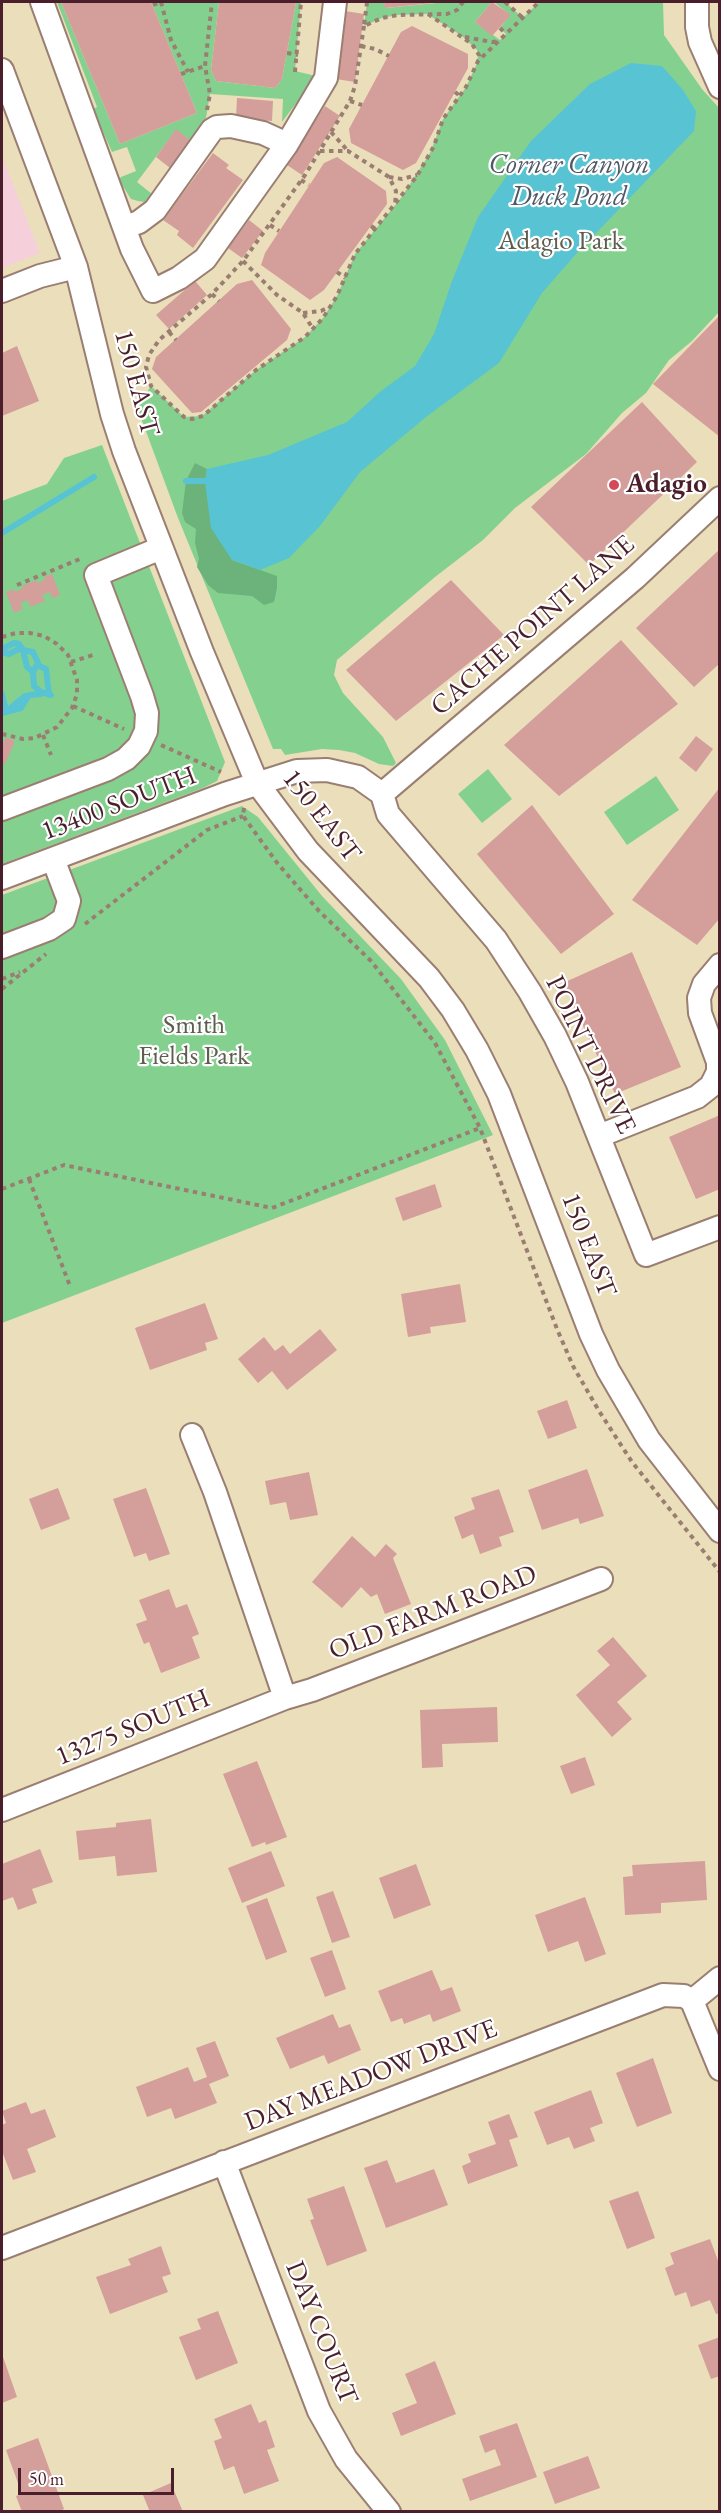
<!DOCTYPE html>
<style>
body{margin:0}
#map{position:relative;width:721px;height:2513px;overflow:hidden;background:#ebdeba;font-family:"EB Garamond",serif}
canvas{display:block}
.frame{position:absolute;inset:0;border:3px solid #4a1f2b;pointer-events:none}
.scale{position:absolute;left:18px;top:2468px;width:156px;height:27px;box-sizing:border-box;border:3px solid #4a1f2b;border-top:0;padding-left:8px;font-size:18px;line-height:21px;white-space:nowrap;color:#4a1f2b;-webkit-text-stroke:4px #fff;paint-order:stroke}
</style>
<div id="map">
<canvas width="721" height="2513"></canvas>
<div class="frame"></div>
<div class="scale">50 m</div>
</div>
<script>
const c = document.querySelector('canvas').getContext('2d');
c.lineJoin = 'round';
function fillPath(path, color) {
  c.fillStyle = color;
  c.fill(path, 'evenodd');
}
function poly(rows) {
  const path = new Path2D();
  for (const r of rows) {
    path.moveTo(r[0], r[1]);
    for (let i = 2; i < r.length; i += 2) path.lineTo(r[i], r[i + 1]);
  }
  return path;
}
function strokePath(path, color, width, dash) {
  c.strokeStyle = color;
  c.lineWidth = width;
  c.lineCap = dash ? 'butt' : 'round';
  c.setLineDash(dash || []);
  c.stroke(path);
}
function write(font, color, halo, rows, align = 'center') {
  c.font = font + ' "EB Garamond",serif';
  c.lineWidth = 4.5;
  c.setLineDash([]);
  c.textBaseline = 'middle';
  c.strokeStyle = halo;
  c.fillStyle = color;
  for (const [text, x, y, turn = 0] of rows) {
    c.save();
    c.translate(x, y);
    c.rotate((+turn || 0) * Math.PI / 180);
    c.textAlign = isNaN(turn) ? turn : align;
    if (halo) c.strokeText(text, 0, 0);
    c.fillText(text, 0, 0);
    c.restore();
  }
}
fillPath(poly([
 [2,156,40,253,2,268]
]), '#f5cfda');
fillPath(poly([
 [57,2,61,2,120,144,197,113,151,2,219,2,211,70,216,81,275,88,282,79,296,2,301,2,295,71,316,76,315,78,282,122,283,99,210,94,206,118,191,141,176,130,137,182,152,194,145,202,138,201,131,199,119,180,121,177,136,171,127,147,112,152,93,109,97,107],
 [367,2,384,2,386,8,446,2,492,2,475,22,500,40,506,34,500,28,510,15,494,2,505,2,523,18,539,2,663,2,664,35,702,89,719,108,719,312,692,341,669,360,646,393,622,413,586,454,515,508,483,540,435,577,337,660,334,675,343,693,383,737,396,763,393,766,379,764,355,753,339,750,322,749,285,755,281,749,273,749,178,518,137,407,151,386,184,417,202,416,256,370,305,337,323,318,337,296,355,254,401,198,430,153,443,119,466,87,478,61,477,50,462,36,427,14,398,15,382,18,364,26],
 [102,445,225,762,217,781,203,788,2,864,2,501,47,484,64,458],
 [488,769,512,799,482,823,458,794],
 [656,776,679,810,627,845,604,812],
 [242,806,258,817,322,896,401,979,445,1040,493,1135,2,1323,2,895]
]), '#84d18f');
fillPath(poly([
 [195,463,207,469,205,482,232,560,277,576,277,588,274,602,264,605,252,596,218,593,208,585,197,567,199,559,195,543,196,529,185,522,182,513,186,481]
]), '#6bb37a');
fillPath(poly([
 [631,63,662,66,683,90,696,111,694,131,576,254,542,293,499,363,426,417,360,472,320,526,289,558,260,570,232,560,211,528,205,482,207,469,268,455,347,422,381,391,415,366,434,334,452,281,478,217,531,141,590,84]
]), '#58c3d2');
strokePath(poly([
 [186,481,212,481],
 [2,533,94,477],
 [2,649,14,643,19,644,23,650,33,652,38,663,33,672,34,686,41,692,51,695],
 [23,650,27,667,33,672],
 [2,652,9,654,21,648],
 [37,665,46,669,49,695],
 [2,694,6,711],
 [8,710,25,696],
 [2,713,21,708,29,695,41,694]
]), '#58c3d2', 6);
fillPath(poly([
 [61,2,151,2,197,113,120,144],
 [219,2,296,2,282,79,275,88,216,81,211,70],
 [384,2,433,2,433,3,385,8],
 [492,2,511,15,492,36,475,22],
 [345,11,364,14,355,82,336,79],
 [412,26,468,54,468,68,416,163,403,170,351,143,349,129,401,32],
 [237,98,273,101,272,121,236,118],
 [325,106,340,116,302,175,287,165],
 [176,129,191,141,170,168,156,157],
 [213,153,229,165,226,168,243,180,193,248,177,235,179,231,163,220],
 [337,157,386,191,387,204,324,290,310,300,261,265,265,253,324,163],
 [249,220,263,231,242,258,228,248],
 [252,280,291,329,287,340,201,412,192,413,152,369,156,357,237,284],
 [195,281,207,295,169,329,156,315],
 [720,315,720,437,653,384],
 [17,346,39,401,2,416,2,353],
 [642,402,697,462,589,565,531,507],
 [720,549,720,663,694,687,636,628],
 [52,574,60,595,52,598,50,592,42,595,45,601,30,607,28,600,20,603,23,609,14,613,6,592,14,589,15,592,23,588,22,586,36,580,37,583,45,580,44,577],
 [451,580,504,635,396,721,346,670],
 [621,640,678,704,559,796,504,745],
 [696,736,713,749,696,772,679,758],
 [6,737,15,741,5,764,2,762,2,741,4,742],
 [720,787,720,918,697,945,632,900],
 [532,805,614,914,561,954,477,854],
 [632,952,681,1067,615,1094,563,983],
 [720,1115,720,1189,696,1199,669,1137],
 [435,1184,442,1207,403,1221,395,1198],
 [460,1284,466,1322,430,1327,431,1333,408,1337,401,1294],
 [205,1303,218,1339,205,1343,207,1350,150,1370,135,1328],
 [320,1329,337,1350,287,1390,272,1371,258,1383,238,1359,264,1337,275,1351,283,1345,290,1354],
 [567,1400,577,1428,548,1439,537,1411],
 [587,1469,604,1516,580,1524,578,1518,542,1530,528,1490],
 [309,1472,318,1515,290,1520,286,1502,270,1505,265,1481],
 [58,1488,70,1519,41,1530,29,1499],
 [146,1488,170,1554,149,1561,146,1553,134,1557,113,1499],
 [499,1489,514,1532,499,1537,502,1546,480,1554,473,1534,462,1539,454,1517,475,1509,471,1498],
 [352,1536,375,1557,386,1544,397,1554,393,1558,411,1604,385,1614,377,1594,371,1597,361,1587,342,1608,312,1582],
 [169,1589,176,1608,187,1604,199,1634,192,1637,200,1658,161,1673,149,1642,144,1644,136,1624,147,1620,139,1600],
 [613,1637,647,1676,617,1702,632,1719,612,1737,576,1695,610,1665,597,1651],
 [497,1707,498,1742,442,1744,443,1767,422,1768,420,1710],
 [585,1757,595,1785,571,1794,560,1766],
 [257,1761,287,1837,266,1845,265,1842,252,1847,223,1774],
 [151,1819,157,1872,117,1876,115,1856,79,1860,76,1831,116,1827,116,1823],
 [40,1849,53,1882,32,1889,37,1903,18,1910,13,1897,2,1901,2,1864],
 [271,1851,285,1886,242,1903,228,1868],
 [705,1861,707,1900,661,1903,661,1913,625,1915,623,1877,633,1876,632,1865],
 [416,1864,431,1905,394,1919,379,1878],
 [333,1891,350,1937,332,1943,316,1897],
 [585,1897,606,1954,585,1962,578,1941,548,1952,535,1915],
 [267,1898,287,1952,266,1960,246,1906],
 [332,1950,346,1989,325,1997,310,1958],
 [432,1970,441,1991,452,1987,461,2011,433,2022,430,2014,404,2024,402,2018,391,2022,378,1991],
 [333,2014,339,2028,350,2024,361,2050,328,2064,324,2055,290,2069,276,2038],
 [215,2041,229,2076,209,2084,217,2103,175,2119,171,2108,147,2117,136,2087,188,2067,194,2082,207,2077,196,2048],
 [653,2058,672,2113,637,2127,616,2073],
 [591,2090,603,2123,590,2128,595,2141,574,2149,569,2137,547,2145,534,2112],
 [26,2102,31,2114,45,2109,56,2137,27,2149,36,2172,13,2180,2,2151,2,2125,6,2123,2,2111],
 [509,2114,518,2137,509,2140,518,2166,468,2184,462,2166,471,2162,468,2154,496,2144,488,2122],
 [387,2160,396,2183,434,2169,448,2205,386,2228,364,2168],
 [344,2186,367,2251,327,2266,310,2220,314,2219,307,2199],
 [638,2191,655,2238,627,2249,609,2201],
 [710,2239,720,2266,720,2313,716,2314,710,2300,691,2307,686,2292,675,2296,665,2268,674,2264,670,2253],
 [161,2246,171,2274,162,2277,168,2292,110,2314,96,2277,131,2265,128,2259],
 [218,2311,238,2363,196,2380,179,2337,201,2329,197,2319],
 [720,2337,720,2376,711,2379,698,2345],
 [2,2354,17,2397,2,2403],
 [435,2361,456,2414,401,2436,392,2413,417,2403,405,2374],
 [251,2404,259,2423,266,2420,275,2447,267,2450,279,2481,244,2494,234,2466,224,2470,214,2441,222,2438,214,2419],
 [517,2423,537,2477,470,2501,462,2479,501,2465,495,2449,485,2453,479,2436],
 [38,2438,64,2509,58,2512,22,2512,16,2496,22,2494,6,2450],
 [588,2456,600,2488,555,2504,543,2472],
 [171,2483,183,2512,150,2512,143,2495]
]), '#d49e9b');
const minor = poly([
 [42,2,132,249,153,291,179,278,205,259,287,144,326,78,335,2],
 [697,2,697,27,700,42,720,87],
 [2,70,76,267,112,414,124,451,202,652,257,783,308,851,429,978,453,1010,477,1050,499,1094,591,1334,608,1370,649,1440,720,1531],
 [126,227,139,222,155,210,212,130,217,127,231,126,263,133,287,144],
 [2,291,40,276,76,267],
 [382,794,635,578,720,498],
 [2,809,108,769,126,759,139,746,146,731,147,713,142,696,96,575,161,548],
 [2,878,225,794,297,771,327,770,358,777,382,794,388,814,496,940,530,992,555,1036,577,1082,646,1255,720,1227],
 [2,947,49,929,64,919,69,901,53,859],
 [599,1136,697,1097,711,1086,718,1072,718,1062,700,1013,699,998,704,984,720,965],
 [192,1435,215,1492,285,1698],
 [2,1810,285,1698,312,1690,601,1579],
 [692,2001,720,1978],
 [224,2162,319,2411,346,2459,389,2512],
 [2,2248,663,1995,684,1996,692,2001,720,2069]
]);
strokePath(minor, '#9a7e72', 26);
strokePath(poly([
 [161,2,171,40,188,72],
 [367,2,364,26,382,18,398,15,447,14,457,10,463,2],
 [505,2,523,18],
 [153,5,161,2],
 [428,14,472,44,479,55,478,61],
 [364,26,355,86,350,101,305,175,243,261,212,294,159,340,149,355,146,367,151,386,184,417,192,419,203,416,256,370,305,337,323,318,337,296,355,254,417,176,434,146,443,119,466,87,478,61,539,2],
 [500,28,506,34],
 [465,37,492,42,499,41],
 [361,46,375,49,389,56],
 [287,53,298,55],
 [295,72,301,2],
 [181,74,205,66],
 [455,92,460,96],
 [350,101,362,105],
 [207,110,210,94,205,66,212,2],
 [331,132,348,151],
 [320,151,348,151,389,177,396,191,395,205],
 [389,177,402,179,417,175],
 [301,180,309,185],
 [270,225,279,231],
 [371,226,377,230],
 [243,261,277,295,303,313,313,329],
 [337,272,345,278],
 [212,294,219,301],
 [303,313,321,311,329,307],
 [169,332,176,340],
 [17,585,80,559],
 [2,637,16,633,30,633,44,636,57,644,68,655,77,680,77,694,72,708,57,727,35,738,23,739,2,734],
 [71,662,93,655],
 [73,706,124,729],
 [43,735,51,755],
 [161,745,221,772],
 [244,808,243,816,278,864,319,911,371,961,435,1043,480,1128,557,1329,573,1366,599,1411,632,1462,720,1572],
 [85,924,207,830,243,816],
 [2,979,20,972],
 [2,989,46,954],
 [29,1179,70,1286],
 [2,1189,64,1165,272,1208,480,1128]
]), '#9a7e72', 4, [4.5, 4.5]);
strokePath(minor, '#fff', 22);
for (const [x, y, r, color] of [
 [614,485,6,"#d1495b"]
]) {
  const dot = new Path2D();
  dot.arc(x, y, r, 0, 2 * Math.PI);
  c.fillStyle = color;
  c.fill(dot);
  strokePath(dot, '#fff', 2);
}
write('27px', '#5e5d4e', '#fff', [
 ["Adagio Park",561,242],
 ["Smith",194,1026],
 ["Fields Park",194,1057]
]);
write('27px', '#4a1f2b', '#fff', [
 ["150 EAST",136,383,75],
 ["CACHE POINT LANE",533,626,-41],
 ["13400 SOUTH",119,804,-21],
 ["150 EAST",321,816,52],
 ["POINT DRIVE",590,1055,64],
 ["150 EAST",588,1245,69],
 ["OLD FARM ROAD",433,1613,-21],
 ["13275 SOUTH",133,1728,-22],
 ["DAY MEADOW DRIVE",371,2076,-21],
 ["DAY COURT",321,2333,68]
]);
write('bold 27px', '#4a1f2b', '#fff', [
 ["Adagio",626,485]
], 'left');
write('italic 28px', '#4f5865', '#fff', [
 ["Corner Canyon",569,165],
 ["Duck Pond",569,197]
]);
</script>
